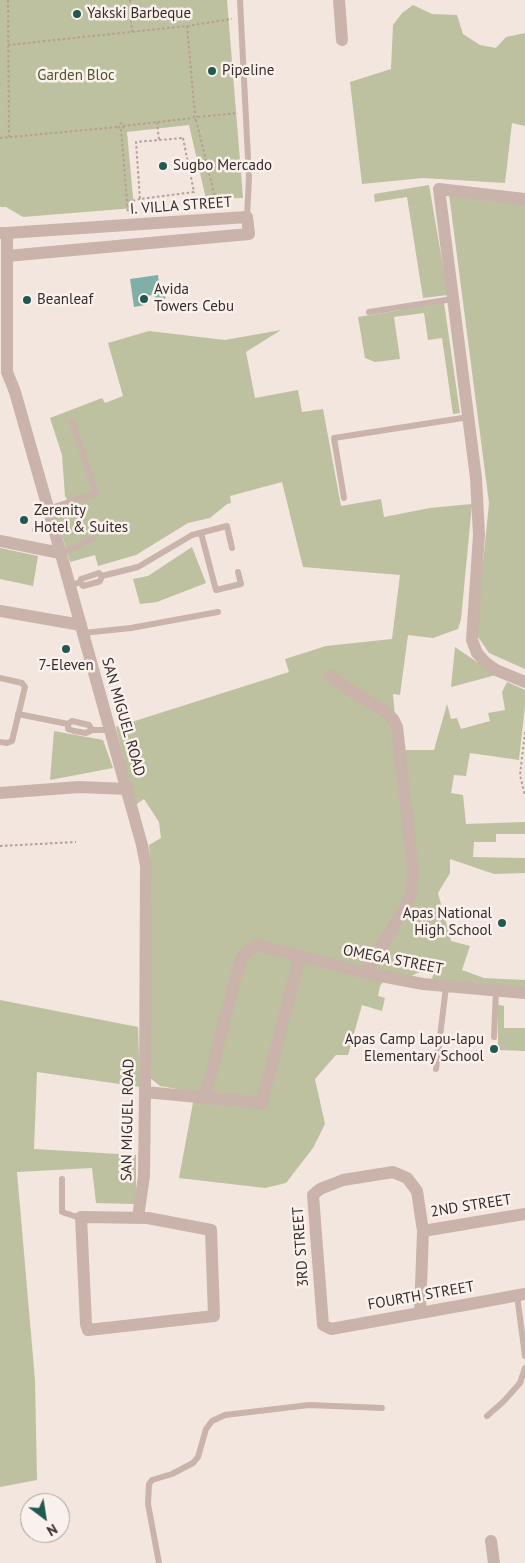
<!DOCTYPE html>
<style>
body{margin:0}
#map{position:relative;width:525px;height:1563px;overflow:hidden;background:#f2e6df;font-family:"PT Sans",sans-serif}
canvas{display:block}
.north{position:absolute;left:20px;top:1493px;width:50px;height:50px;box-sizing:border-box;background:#faf1ec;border:1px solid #aca29e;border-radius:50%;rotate:149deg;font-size:14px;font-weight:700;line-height:20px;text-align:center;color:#382c2a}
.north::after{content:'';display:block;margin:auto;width:18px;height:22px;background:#215952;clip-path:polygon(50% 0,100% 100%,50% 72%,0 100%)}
</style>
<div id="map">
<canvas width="525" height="1563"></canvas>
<div class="north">N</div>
</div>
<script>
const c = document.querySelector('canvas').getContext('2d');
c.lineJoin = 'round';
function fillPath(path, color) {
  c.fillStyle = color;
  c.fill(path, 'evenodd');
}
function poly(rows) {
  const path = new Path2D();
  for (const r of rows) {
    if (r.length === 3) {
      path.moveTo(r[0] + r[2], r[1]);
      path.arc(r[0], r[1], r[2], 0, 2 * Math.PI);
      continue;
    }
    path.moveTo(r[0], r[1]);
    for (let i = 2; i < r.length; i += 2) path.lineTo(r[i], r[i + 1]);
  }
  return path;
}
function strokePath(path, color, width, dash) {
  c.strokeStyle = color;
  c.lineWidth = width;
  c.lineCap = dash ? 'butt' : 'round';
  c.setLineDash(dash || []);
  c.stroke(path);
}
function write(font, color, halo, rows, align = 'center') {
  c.font = font + ' "PT Sans",sans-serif';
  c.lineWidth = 5;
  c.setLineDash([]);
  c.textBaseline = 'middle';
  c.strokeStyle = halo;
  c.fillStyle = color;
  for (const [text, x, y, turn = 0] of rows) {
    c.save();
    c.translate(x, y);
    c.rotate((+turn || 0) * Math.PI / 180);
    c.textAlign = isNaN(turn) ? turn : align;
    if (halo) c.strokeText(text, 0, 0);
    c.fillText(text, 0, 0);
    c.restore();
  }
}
fillPath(poly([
 [0,0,227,0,243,198,206,199,189,125,127,132,134,208,23,217,6,207,0,207],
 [413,5,432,14,457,15,463,34,480,45,496,48,506,37,525,33,525,126,512,123,505,183,423,178,362,184,350,82,391,69,393,25,402,13],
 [429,185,448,295,423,298,407,197,375,202,374,194],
 [449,194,525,203,525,669,489,653,476,634,489,503],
 [444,303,460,413,453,414,442,338,428,340,424,313,394,317,400,359,375,362,365,358,358,317],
 [281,330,246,352,255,398,298,390,302,412,323,409,341,506,381,499,384,517,430,508,472,504,461,619,458,629,433,638,408,635,400,695,393,694,395,717,402,750,434,750,447,704,451,719,457,718,461,729,490,721,488,713,505,710,502,692,507,682,525,690,525,706,519,760,470,753,466,776,454,775,451,793,463,795,466,824,525,822,525,834,496,834,496,842,474,842,473,857,525,858,525,873,494,874,450,859,450,873,438,893,451,941,470,946,462,970,484,978,525,980,525,989,432,979,436,963,428,961,426,969,409,977,390,973,380,986,378,996,385,998,382,1011,362,1005,348,1055,336,1055,315,1079,325,1124,313,1148,286,1183,265,1188,179,1178,195,1092,160,1086,149,1077,150,948,152,877,149,845,161,838,159,822,144,799,135,805,116,727,289,672,285,659,326,646,392,639,400,575,303,567,282,482,230,496,231,503,227,504,210,518,188,523,136,555,98,566,95,555,70,562,55,511,70,505,65,496,62,455,50,418,102,398,105,403,123,396,108,343,149,331,225,340],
 [192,547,206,583,157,602,140,604,133,579,148,576],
 [0,548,38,556,33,586,0,579],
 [455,647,496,675,451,687],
 [54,731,103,740,113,768,50,780],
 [0,1000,138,1027,140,1087,37,1072,34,1149,136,1155,136,1204,96,1203,92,1168,17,1172,35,1380,37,1480,0,1487],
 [498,1005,504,1006,504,1028,525,1028,525,1051,498,1050]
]), '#bdc19f');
fillPath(poly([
 [158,275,160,290,166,295,165,299,159,301,152,295,148,296,146,298,145,305,134,307,130,279]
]), '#7fafa7');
strokePath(poly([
 [8,0,9,137],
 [130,0,132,32],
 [187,26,195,115,193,118,196,120,198,117,195,115],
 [8,45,187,26,232,19],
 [198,117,238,113],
 [196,120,215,197,216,208],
 [157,122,159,140],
 [121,126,2.5],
 [123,126,193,118],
 [121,129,128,214],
 [0,138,118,127],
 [183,138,194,192,140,199,136,142,183,138],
 [128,202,140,199],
 [525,732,520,775,525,796],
 [0,846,76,842]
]), '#b69d95', 2, [2.5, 2.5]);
strokePath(poly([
 [240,0,249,178,247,217],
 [369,312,453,299],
 [344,498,334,438,469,417],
 [48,509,96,493,72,422],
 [35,530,53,527],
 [201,533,216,590,241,584,238,572],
 [61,554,93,538],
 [80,582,83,586,98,582,100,581,102,576],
 [70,586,80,582,81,579,99,573,102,576,138,567,192,535,227,526,232,548],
 [83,633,131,628,218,612],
 [0,678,22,683,25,687,12,741,7,743,0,742],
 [18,714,68,724],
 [92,730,86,733,74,731,68,729,68,724,72,721,89,725,92,730,110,730],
 [494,1037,496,991],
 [436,1069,446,987],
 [62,1179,62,1212,74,1216,81,1217],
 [517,1295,525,1356],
 [487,1416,503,1402,520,1383,525,1368],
 [159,1563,148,1504,149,1484,152,1480,172,1474,193,1463,198,1457,206,1429,212,1421,225,1415,309,1405,382,1408]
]), '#cab3ab', 6);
strokePath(poly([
 [339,0,342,40],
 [525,199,439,189,476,478,479,535,472,640,477,653,486,663,496,670,525,682],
 [7,256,249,234,247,217,7,233],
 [0,541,60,553],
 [0,611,81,625],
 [330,676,356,694,383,710,393,719,397,727,413,869,412,891,406,906,365,973],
 [0,793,79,787,127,789],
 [81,1217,148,1218,211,1230,214,1316,88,1330,86,1324,81,1217],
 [138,1217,144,1176,145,1092],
 [423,1231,525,1214],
 [420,1313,423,1231,417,1191,407,1178,393,1172,343,1180,320,1189,313,1195,323,1325,331,1329,420,1313,481,1302,525,1294],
 [491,1541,494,1563]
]), '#cab3ab', 12);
strokePath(poly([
 [0,233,7,233,7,372,15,392,54,529,142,845,146,866,145,1092,262,1103,300,955],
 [205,1097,240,961,244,954,257,945,365,973,423,984,525,993]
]), '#cab3ab', 12);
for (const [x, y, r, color] of [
 [77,14,5,"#215952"],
 [212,71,5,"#215952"],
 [163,166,5,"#215952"],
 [144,299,5,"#215952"],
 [27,300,5,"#215952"],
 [24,520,5,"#215952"],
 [66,649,5,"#215952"],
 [502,923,5,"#215952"],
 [494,1049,5,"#215952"]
]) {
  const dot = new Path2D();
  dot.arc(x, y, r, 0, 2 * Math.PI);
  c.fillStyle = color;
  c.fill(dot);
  strokePath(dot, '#faf1ec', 2);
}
write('15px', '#382c2a', '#faf1ec', [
 ["Yakski Barbeque",87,14],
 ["Pipeline",222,71],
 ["Sugbo Mercado",173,166],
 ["Avida",154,290],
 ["Towers Cebu",154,307],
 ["Beanleaf",37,300],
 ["Zerenity",34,511],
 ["Hotel & Suites",34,528],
 ["7-Eleven",66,666,"center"],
 ["Apas National",492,914,"right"],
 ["High School",492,931,"right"],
 ["Apas Camp Lapu-lapu",484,1040,"right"],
 ["Elementary School",484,1057,"right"]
], 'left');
write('15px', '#4f562f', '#faf1ec', [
 ["Garden Bloc",76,76]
]);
write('15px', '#382c2a', '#faf1ec', [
 ["I. VILLA STREET",181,206,-4],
 ["SAN MIGUEL ROAD",123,717,74],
 ["OMEGA STREET",393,960,11],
 ["SAN MIGUEL ROAD",128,1120,-89],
 ["2ND STREET",471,1206,-9],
 ["3RD STREET",301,1247,-94],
 ["FOURTH STREET",421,1296,-10]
]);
</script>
